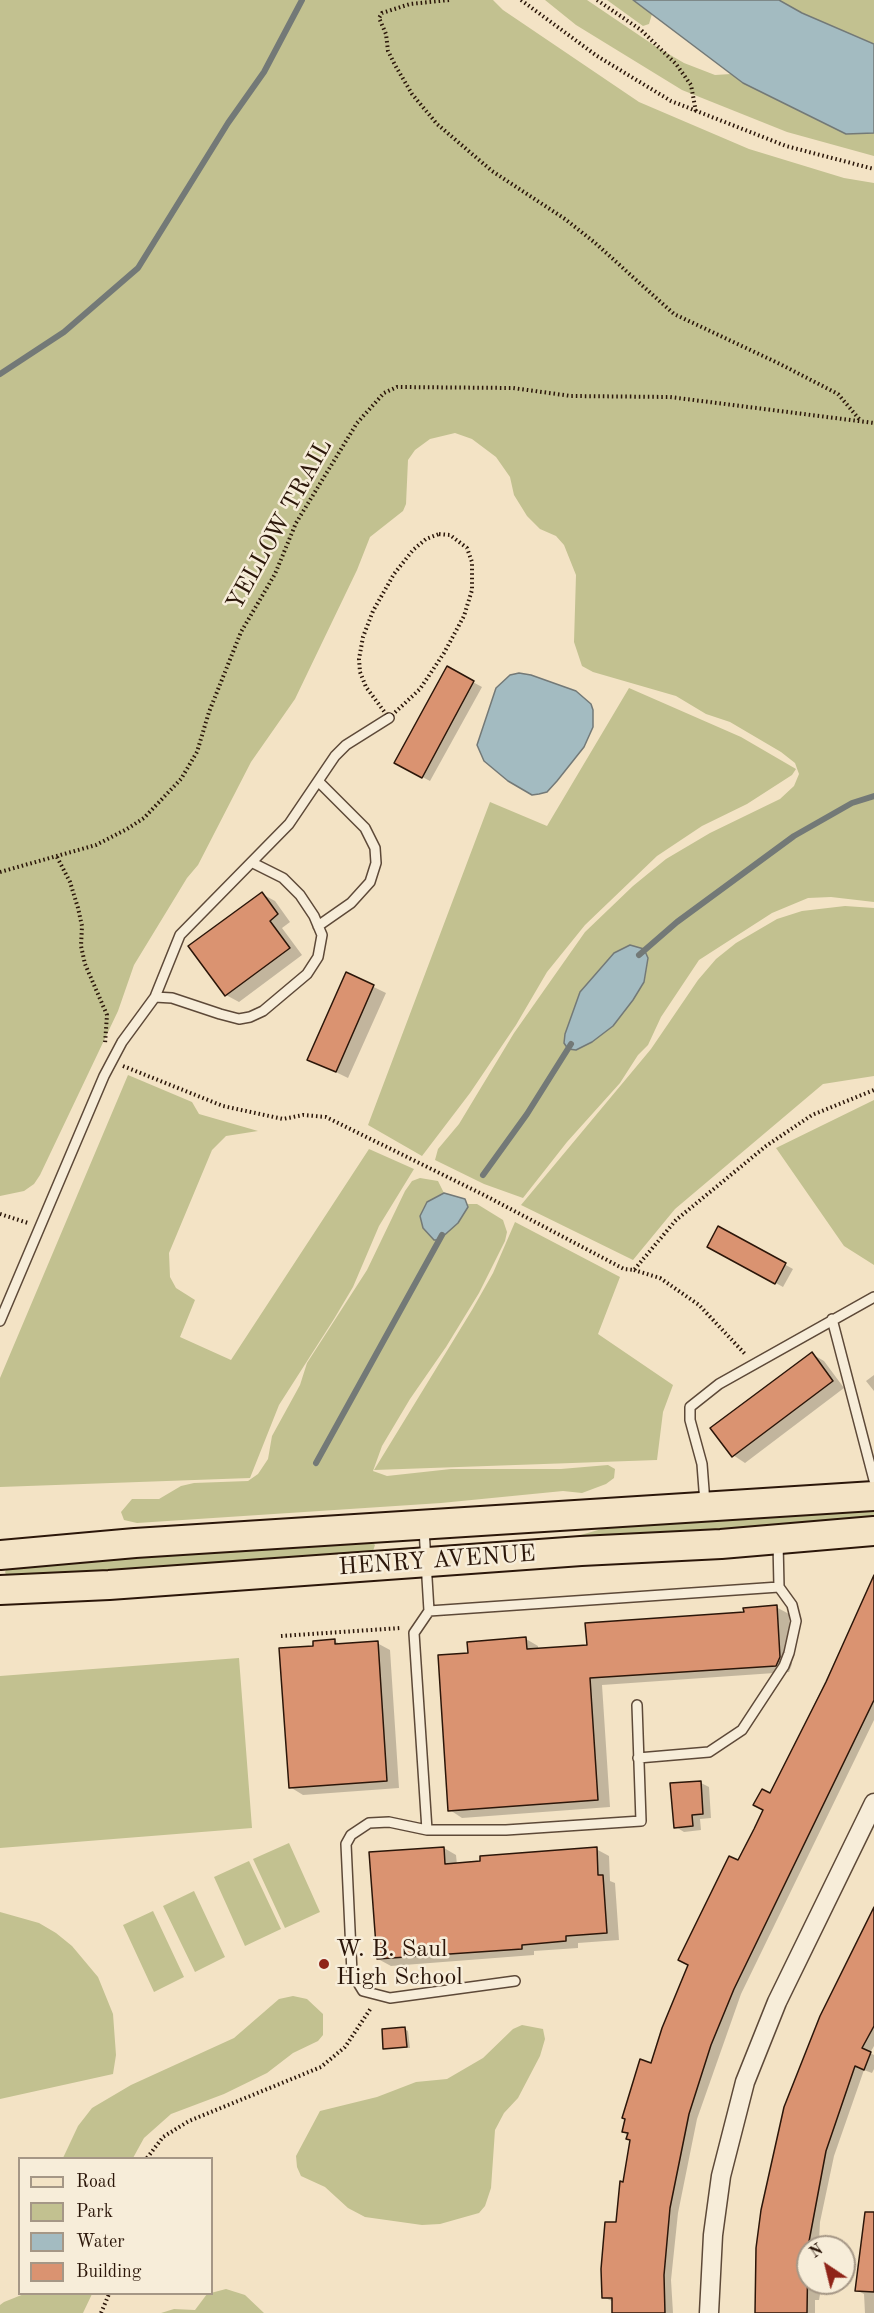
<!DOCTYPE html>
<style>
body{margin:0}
#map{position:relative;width:874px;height:2313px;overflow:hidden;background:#f3e3c5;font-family:"Old Standard TT",serif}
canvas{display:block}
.legend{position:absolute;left:18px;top:2157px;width:195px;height:138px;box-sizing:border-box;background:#f7edd9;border:2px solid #a59786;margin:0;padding:8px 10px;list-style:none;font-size:18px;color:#2b1609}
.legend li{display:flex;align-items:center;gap:12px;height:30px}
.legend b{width:30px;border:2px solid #a59786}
.north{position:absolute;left:796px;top:2235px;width:60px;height:60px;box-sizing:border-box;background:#f7edd9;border:2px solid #a59786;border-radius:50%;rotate:325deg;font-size:16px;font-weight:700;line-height:24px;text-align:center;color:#2b1609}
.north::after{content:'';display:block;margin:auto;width:21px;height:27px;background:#8f2418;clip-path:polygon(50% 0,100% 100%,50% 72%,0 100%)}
</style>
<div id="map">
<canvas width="874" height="2313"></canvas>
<ul class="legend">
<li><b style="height:8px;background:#f3e3c5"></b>Road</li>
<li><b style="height:16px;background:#c2c190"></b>Park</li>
<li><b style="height:16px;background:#a3bbc1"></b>Water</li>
<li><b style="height:16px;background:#da9371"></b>Building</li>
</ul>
<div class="north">N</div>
</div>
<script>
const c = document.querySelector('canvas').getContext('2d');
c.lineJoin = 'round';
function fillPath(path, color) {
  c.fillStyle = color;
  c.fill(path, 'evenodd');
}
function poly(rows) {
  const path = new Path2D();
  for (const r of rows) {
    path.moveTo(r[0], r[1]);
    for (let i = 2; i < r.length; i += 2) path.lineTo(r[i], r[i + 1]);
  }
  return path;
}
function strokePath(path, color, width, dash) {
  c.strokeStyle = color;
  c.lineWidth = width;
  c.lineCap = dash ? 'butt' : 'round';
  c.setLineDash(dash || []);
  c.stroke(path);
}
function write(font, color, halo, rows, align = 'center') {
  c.font = font + ' "Old Standard TT",serif';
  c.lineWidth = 5;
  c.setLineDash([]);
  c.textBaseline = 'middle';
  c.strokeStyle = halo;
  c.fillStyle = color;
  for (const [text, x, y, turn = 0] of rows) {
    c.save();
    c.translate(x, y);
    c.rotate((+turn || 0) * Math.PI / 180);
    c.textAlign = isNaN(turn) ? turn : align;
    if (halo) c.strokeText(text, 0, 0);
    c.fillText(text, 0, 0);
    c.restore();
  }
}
fillPath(poly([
 [0,0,493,0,503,10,639,102,749,149,844,178,874,183,874,902,831,897,808,898,772,913,699,960,661,1017,648,1045,638,1055,620,1083,567,1142,523,1198,484,1184,435,1160,438,1149,459,1124,514,1033,585,932,633,886,666,859,710,833,780,799,794,786,799,774,795,763,781,752,730,722,706,714,676,696,593,672,582,666,574,642,576,575,564,545,556,536,540,529,527,516,514,495,510,477,496,457,472,439,455,433,430,439,415,450,408,460,406,504,403,511,370,537,357,570,295,699,251,762,198,865,187,878,134,965,118,1011,40,1175,34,1184,24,1191,0,1196],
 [614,953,644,982,633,1000,613,1026,565,1034,580,992],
 [545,0,587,0,655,46,684,63,715,75,731,74,743,83,846,134,874,133,874,156,787,132,682,90,576,25],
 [607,0,633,0,652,14,649,24,643,26],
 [779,0,874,0,874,44,802,13],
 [629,688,741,737,796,769,792,775,747,804,702,826,657,856,585,925,547,972,516,1025,470,1093,422,1156,368,1125,490,802,547,826],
 [845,906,874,908,874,1076,823,1084,675,1209,633,1260,521,1205,651,1049,698,980,716,959,736,943,777,919,802,911],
 [128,1075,192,1102,199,1114,258,1131,226,1136,212,1150,169,1253,170,1277,176,1288,195,1300,180,1337,231,1360,369,1149,414,1169,379,1226,353,1287,334,1319,279,1405,250,1478,0,1487,0,1378],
 [874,1100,874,1265,844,1246,776,1148],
 [420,1178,438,1181,444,1193,427,1202,458,1223,468,1204,477,1204,503,1220,507,1232,505,1241,479,1293,446,1347,410,1399,382,1446,373,1471,387,1476,451,1469,561,1469,608,1465,615,1469,614,1478,606,1484,582,1493,563,1491,441,1503,137,1523,124,1520,121,1512,132,1499,159,1499,181,1486,194,1483,248,1481,258,1474,268,1459,272,1436,300,1385,307,1363,367,1270,405,1191,412,1181],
 [515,1222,620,1277,598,1334,673,1385,663,1412,657,1460,374,1470,472,1310,493,1273],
 [874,1507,874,1520,742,1533,570,1538,616,1525],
 [371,1541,375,1545,372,1554,7,1577,5,1572,9,1565],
 [239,1658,252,1828,0,1848,0,1676],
 [289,1843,320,1912,285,1928,253,1859],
 [249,1861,281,1929,245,1946,214,1877],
 [194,1891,225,1957,195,1972,163,1906],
 [153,1911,184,1977,154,1992,123,1925],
 [0,1912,39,1923,56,1933,72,1946,98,1977,113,2014,116,2055,113,2074,0,2099],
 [293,1996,307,1999,323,2014,323,2035,318,2041,293,2053,267,2073,224,2094,171,2114,144,2138,133,2158,63,2158,78,2126,92,2108,131,2085,234,2038,279,1999],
 [522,2025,543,2029,545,2039,540,2056,518,2098,504,2113,495,2130,491,2188,485,2206,479,2213,440,2224,422,2225,365,2217,348,2208,325,2187,301,2176,297,2167,296,2156,320,2111,377,2097,416,2082,447,2079,483,2058,513,2029],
 [226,2289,245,2295,264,2313,161,2313,174,2309,195,2310,207,2294],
 [24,2294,92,2294,83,2313,0,2313,0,2305,4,2302]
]), '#c2c190');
const water = poly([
 [633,0,779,0,802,13,874,44,874,133,846,134,743,83,633,0],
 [519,673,531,675,576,691,591,704,593,710,593,727,584,747,557,781,547,792,539,794,532,795,508,781,484,761,477,745,496,688,510,675,519,673],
 [630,945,644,949,648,958,644,982,633,1000,613,1026,592,1042,576,1050,568,1049,564,1043,565,1034,580,992,614,953,630,945],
 [444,1193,465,1199,468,1207,458,1223,439,1240,434,1240,423,1228,420,1216,427,1202,444,1193]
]);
fillPath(water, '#a3bbc1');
strokePath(water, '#737977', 1.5);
fillPath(poly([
 [447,668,482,687,430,781,396,763],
 [262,894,275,901,290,922,282,928,302,955,239,1002,226,995],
 [347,974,386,993,348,1078,309,1059],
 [719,1228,793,1269,783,1287,709,1246],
 [812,1354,824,1361,844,1388,745,1463,733,1455],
 [874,1375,874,1391,866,1381],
 [865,1598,874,1602,874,1720,741,1994,697,2119,678,2213,671,2280,673,2313,614,2313,614,2302,603,2297,632,2140,623,2131,628,2100,652,2065,739,1862],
 [776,1607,789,1614,792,1664,789,1672,602,1685,610,1807,462,1818,450,1810,470,1655,526,1639,538,1646,538,1650,588,1646],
 [335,1641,342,1645,377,1643,390,1650,399,1788,303,1795,290,1787,314,1647],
 [701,1783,709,1787,711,1818,700,1819,701,1830,684,1832,676,1827],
 [444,1848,456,1855,457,1865,596,1849,609,1856,610,1881,615,1883,619,1940,578,1943,578,1948,534,1951,534,1955,391,1966,378,1959],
 [874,1910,874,2046,870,2053,874,2055,874,2069,872,2073,864,2070,834,2156,820,2222,819,2240,826,2247,808,2247,808,2283,822,2283,819,2300,815,2300,815,2313,757,2313],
 [405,2029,408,2031,410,2048,385,2048],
 [874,2217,874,2313,865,2313,864,2294,856,2290]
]), '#0003');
strokePath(poly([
 [0,374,64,332,138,268,228,123,264,72,302,0],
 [639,955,677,922,794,836,852,803,874,796],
 [483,1175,527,1114,571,1044],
 [316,1463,442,1235]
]), '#737977', 6);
const building = poly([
 [447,666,474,681,422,778,394,763,447,666],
 [262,892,278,914,270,921,290,948,225,996,188,946,262,892],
 [346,972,374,985,336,1072,307,1060,346,972],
 [718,1226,786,1263,775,1284,707,1247,718,1226],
 [812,1352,833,1381,732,1457,710,1428,812,1352],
 [874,1575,874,1700,734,1989,711,2045,689,2114,670,2208,664,2275,665,2313,612,2313,612,2298,602,2298,601,2269,605,2222,616,2222,620,2181,623,2182,630,2140,626,2139,628,2133,622,2132,625,2119,622,2118,640,2059,651,2063,662,2028,688,1965,678,1960,729,1856,738,1860,754,1829,763,1810,753,1805,762,1789,770,1793,826,1682,874,1575],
 [777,1605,780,1657,776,1666,590,1678,598,1800,448,1811,438,1655,468,1653,467,1642,526,1637,527,1649,587,1645,585,1623,744,1612,743,1608,777,1605],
 [335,1639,335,1644,378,1641,387,1781,289,1788,279,1648,313,1646,313,1641,335,1639],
 [701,1781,703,1814,692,1815,693,1826,674,1828,670,1783,701,1781],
 [444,1847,445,1864,480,1861,480,1856,597,1847,598,1875,603,1875,607,1933,566,1936,566,1941,522,1945,522,1949,377,1959,369,1852,444,1847],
 [874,1907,874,2026,862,2048,871,2052,864,2070,855,2066,826,2151,808,2247,807,2313,755,2313,756,2248,761,2210,784,2107,820,2016,874,1907],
 [405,2027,407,2047,383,2049,382,2029,405,2027],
 [865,2212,874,2212,874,2292,855,2291,865,2212]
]);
fillPath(building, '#da9371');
strokePath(building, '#2b1609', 1.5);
const lane = poly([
 [318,926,351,903,370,882,376,863,375,848,365,828,319,782],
 [155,997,172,998,220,1014,239,1019,250,1017,263,1011,307,974,318,957,322,935,314,916,300,895,283,878,253,863],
 [832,1319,874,1480],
 [0,1321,104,1076,122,1042,155,997,180,935,289,824,335,756,346,745,389,718],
 [705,1503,702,1464,690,1420,690,1407,719,1384,874,1297],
 [424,1529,429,1611,779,1587,778,1542],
 [429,1611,414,1633,427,1830,389,1822,369,1823,351,1835,346,1844,352,1973,363,1991,390,1998,515,1981],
 [638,1758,709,1752,742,1730,784,1666,789,1653,796,1621,792,1605,779,1587],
 [427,1830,506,1830,641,1821,637,1705]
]);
const street = poly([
 [709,2313,713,2235,721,2176,745,2082,777,2002,874,1803]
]);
const primary = poly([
 [0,1555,135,1543,874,1496],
 [0,1590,109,1585,581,1551,721,1544,874,1531]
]);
strokePath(lane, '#5d4938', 12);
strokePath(street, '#5d4938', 21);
strokePath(primary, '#2b1609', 32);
strokePath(poly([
 [449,0,410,4,382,13,379,18,386,34,388,51,395,65,412,94,437,124,492,171,565,219,594,242,674,314,780,364,838,394,860,420],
 [521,0,597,56,671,101,786,146,874,169],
 [597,0,641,30,676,64,691,85,696,112],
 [439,534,450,535,467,548,472,562,472,590,464,616,444,653,420,689,389,718,366,687,360,672,359,659,363,637,373,611,394,574,413,550,426,539,439,534],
 [57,857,70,882,78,908,82,926,81,946,85,964,107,1015,105,1044],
 [0,872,96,845,127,829,144,818,181,779,197,752,209,712,241,632,275,574,296,523,357,423,384,393,397,387,513,388,571,396,670,397,874,423],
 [123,1066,223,1106,283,1119,303,1115,326,1117,484,1195,624,1269,634,1270,676,1220,766,1146,812,1115,874,1090],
 [0,1214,28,1223],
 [634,1270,660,1278,699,1305,746,1355],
 [281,1636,401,1628],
 [147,2158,163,2137,189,2121,321,2067,345,2047,371,2008],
 [101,2313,109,2294]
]), '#2b1609', 4, [1.5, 3]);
strokePath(lane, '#f7edd9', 9);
strokePath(street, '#f7edd9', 18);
strokePath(primary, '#f3e3c5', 28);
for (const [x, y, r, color] of [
 [324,1964,6,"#8f2418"]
]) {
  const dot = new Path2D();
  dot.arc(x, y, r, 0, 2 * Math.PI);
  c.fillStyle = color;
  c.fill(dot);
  strokePath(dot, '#f7edd9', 2);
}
write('24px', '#2b1609', '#f7edd9', [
 ["YELLOW TRAIL",280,525,-61],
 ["HENRY AVENUE",437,1561,-4]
]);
write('24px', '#2b1609', '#f7edd9', [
 ["W. B. Saul",336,1950],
 ["High School",336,1978]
], 'left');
</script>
